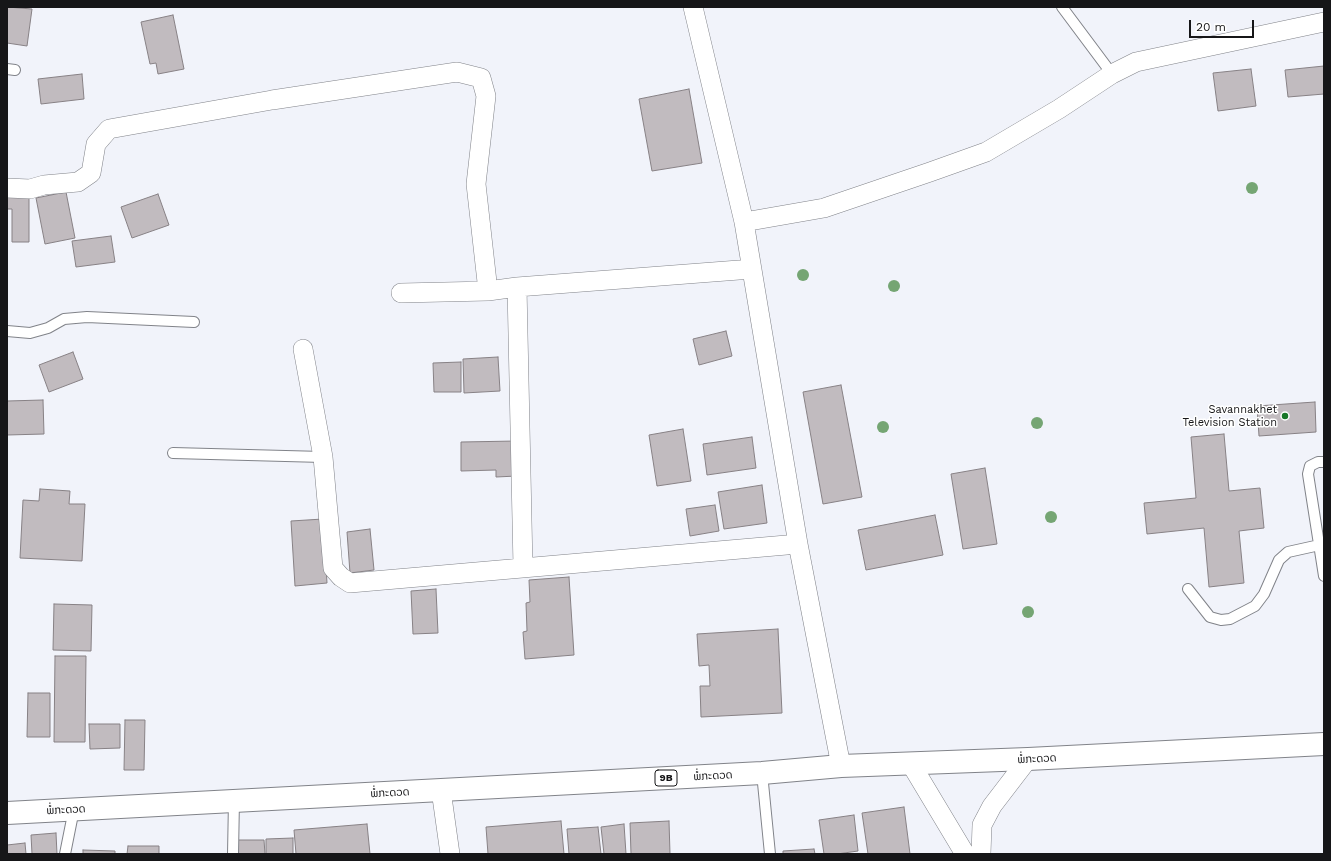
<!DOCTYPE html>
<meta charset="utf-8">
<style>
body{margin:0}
#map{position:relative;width:1331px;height:861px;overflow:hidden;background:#f1f3fa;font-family:"Work Sans",sans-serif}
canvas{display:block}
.frame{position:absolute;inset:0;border:8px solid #161618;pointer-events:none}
.scale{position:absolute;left:1189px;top:20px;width:65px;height:18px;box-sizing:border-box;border:2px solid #161618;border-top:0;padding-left:5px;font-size:12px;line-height:14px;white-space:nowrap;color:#161618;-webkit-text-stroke:3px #fff;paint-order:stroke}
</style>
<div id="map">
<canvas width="1331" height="861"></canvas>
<div class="frame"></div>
<div class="scale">20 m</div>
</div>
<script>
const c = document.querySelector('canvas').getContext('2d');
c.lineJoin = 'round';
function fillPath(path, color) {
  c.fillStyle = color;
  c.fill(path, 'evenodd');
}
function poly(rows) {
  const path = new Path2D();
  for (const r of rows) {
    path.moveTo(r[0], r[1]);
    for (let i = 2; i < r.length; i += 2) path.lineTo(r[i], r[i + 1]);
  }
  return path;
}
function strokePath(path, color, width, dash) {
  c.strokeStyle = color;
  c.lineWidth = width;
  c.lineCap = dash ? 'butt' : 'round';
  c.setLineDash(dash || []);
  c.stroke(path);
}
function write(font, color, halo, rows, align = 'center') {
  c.font = font + ' "Work Sans","Noto Sans Lao",sans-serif';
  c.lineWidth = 3;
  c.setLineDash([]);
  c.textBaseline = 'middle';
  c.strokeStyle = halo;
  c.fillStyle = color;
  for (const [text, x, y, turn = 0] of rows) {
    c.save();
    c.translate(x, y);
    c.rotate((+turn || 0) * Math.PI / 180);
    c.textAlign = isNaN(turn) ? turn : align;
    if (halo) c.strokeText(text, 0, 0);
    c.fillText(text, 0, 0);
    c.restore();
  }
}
const building = poly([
 [7,7,32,9,27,46,7,43,7,7],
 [173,15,184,69,158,74,156,63,150,64,141,22,173,15],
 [1324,66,1324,94,1288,97,1285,70,1324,66],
 [1251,69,1256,106,1218,111,1213,73,1251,69],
 [82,74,84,99,41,104,38,79,82,74],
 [689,89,702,163,652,171,639,99,689,89],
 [7,190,29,190,29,242,12,242,12,209,7,209,7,190],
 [66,192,75,238,45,244,36,198,66,192],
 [158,194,169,225,132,238,121,207,158,194],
 [111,236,115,262,76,267,72,241,111,236],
 [726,331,732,356,699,365,693,339,726,331],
 [73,352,83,379,49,392,39,365,73,352],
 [498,357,500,391,464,393,463,359,498,357],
 [461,362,461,392,434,392,433,363,461,362],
 [841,385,862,497,823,504,803,392,841,385],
 [43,400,44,434,7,435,7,401,43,400],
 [1315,402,1316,432,1259,436,1257,406,1315,402],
 [683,429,691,481,657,486,649,435,683,429],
 [1224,434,1229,491,1260,488,1264,528,1239,531,1244,583,1209,587,1204,528,1147,534,1144,503,1196,498,1191,437,1224,434],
 [752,437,756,468,707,475,703,444,752,437],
 [517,441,517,476,496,477,496,470,461,471,461,442,517,441],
 [985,468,997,544,963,549,951,474,985,468],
 [762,485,767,523,724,529,718,492,762,485],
 [40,489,70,491,69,504,85,504,82,561,20,558,23,500,39,501,40,489],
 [715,505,719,531,690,536,686,509,715,505],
 [935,515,943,555,866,570,858,530,935,515],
 [323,519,327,583,295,586,291,521,323,519],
 [370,529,374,570,350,573,347,532,370,529],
 [569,577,574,655,525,659,523,632,527,631,526,603,530,602,529,580,569,577],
 [436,589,438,633,413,634,411,591,436,589],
 [54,604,92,605,91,651,53,650,54,604],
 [778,629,782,713,701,717,700,686,710,686,709,665,699,666,697,634,778,629],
 [55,656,86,656,85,742,54,742,55,656],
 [28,693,50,693,50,737,27,737,28,693],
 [125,720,145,720,144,770,124,770,125,720],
 [89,724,120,724,120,748,90,749,89,724],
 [904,807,910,854,868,854,862,813,904,807],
 [854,815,858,851,837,854,824,854,819,820,854,815],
 [561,821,564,854,488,854,486,827,561,821],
 [669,821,670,854,631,854,630,823,669,821],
 [367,824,370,854,296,854,294,830,367,824],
 [624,824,626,854,604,854,601,827,624,824],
 [598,827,601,854,569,854,567,829,598,827],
 [56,833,57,854,32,854,31,835,56,833],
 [293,838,293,854,266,854,266,839,293,838],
 [237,840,264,840,265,854,237,854,237,840],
 [25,843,26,854,7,854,7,845,25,843],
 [128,846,159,846,159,854,127,854,128,846],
 [814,849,815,854,783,854,783,851,814,849],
 [83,850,115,851,115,854,83,854,83,850]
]);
fillPath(building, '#c1bbbf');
strokePath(building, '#878185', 1);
const service = poly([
 [1062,7,1112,74],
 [7,69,15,70],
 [7,331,30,333,48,328,64,319,87,317,194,322],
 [173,453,323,457],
 [1324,462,1318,462,1310,466,1308,474,1324,576],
 [1188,589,1210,617,1221,620,1230,619,1255,606,1264,594,1279,560,1288,552,1324,544],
 [762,773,770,854],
 [65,854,74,809],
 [233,854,234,800]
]);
const minor = poly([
 [693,7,744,222,798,544,841,766],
 [7,188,30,189,44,185,78,182,91,173,96,144,109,129,272,100,457,72,481,78,486,96,476,184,488,291],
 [744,222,824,208,930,172,986,152,1059,109,1112,74,1136,62,1324,22],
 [517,287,523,567],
 [401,293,488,291,517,287,752,269],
 [303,349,323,457,333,568,341,577,350,583,798,544],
 [911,764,965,854],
 [441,790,450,854],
 [981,854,982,825,992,806,1028,759]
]);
const primary = poly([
 [7,813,762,773,841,766,1028,759,1324,744]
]);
strokePath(service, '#818389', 12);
strokePath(minor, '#818389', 20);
strokePath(primary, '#818389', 24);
strokePath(service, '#fff', 10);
strokePath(minor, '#fff', 19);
strokePath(primary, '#fff', 22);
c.fillStyle = '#75a573';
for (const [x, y] of [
 [1252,188],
 [803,275],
 [894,286],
 [1037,423],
 [883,427],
 [1051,517],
 [1028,612]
]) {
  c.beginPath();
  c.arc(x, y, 6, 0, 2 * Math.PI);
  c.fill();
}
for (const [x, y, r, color] of [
 [1285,416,4,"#177727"]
]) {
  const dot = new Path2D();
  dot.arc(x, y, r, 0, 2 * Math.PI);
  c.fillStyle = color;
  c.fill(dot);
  strokePath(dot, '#fff', 1.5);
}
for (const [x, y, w] of [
 [666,778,22]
]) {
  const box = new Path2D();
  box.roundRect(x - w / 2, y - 8, w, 16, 3);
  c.fillStyle = '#fff';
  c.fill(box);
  strokePath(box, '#161618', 1);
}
write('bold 10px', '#161618', null, [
 ["9B",666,778]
]);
write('11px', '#161618', '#fff', [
 ["Savannakhet",1277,410],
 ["Television Station",1277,423]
], 'right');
write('11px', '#161618', '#fff', [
 ["ພໍ່ກະດວດ",1037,759,-3],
 ["ພໍ່ກະດວດ",713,776,-3],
 ["ພໍ່ກະດວດ",390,793,-3],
 ["ພໍ່ກະດວດ",66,810,-3]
]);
</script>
